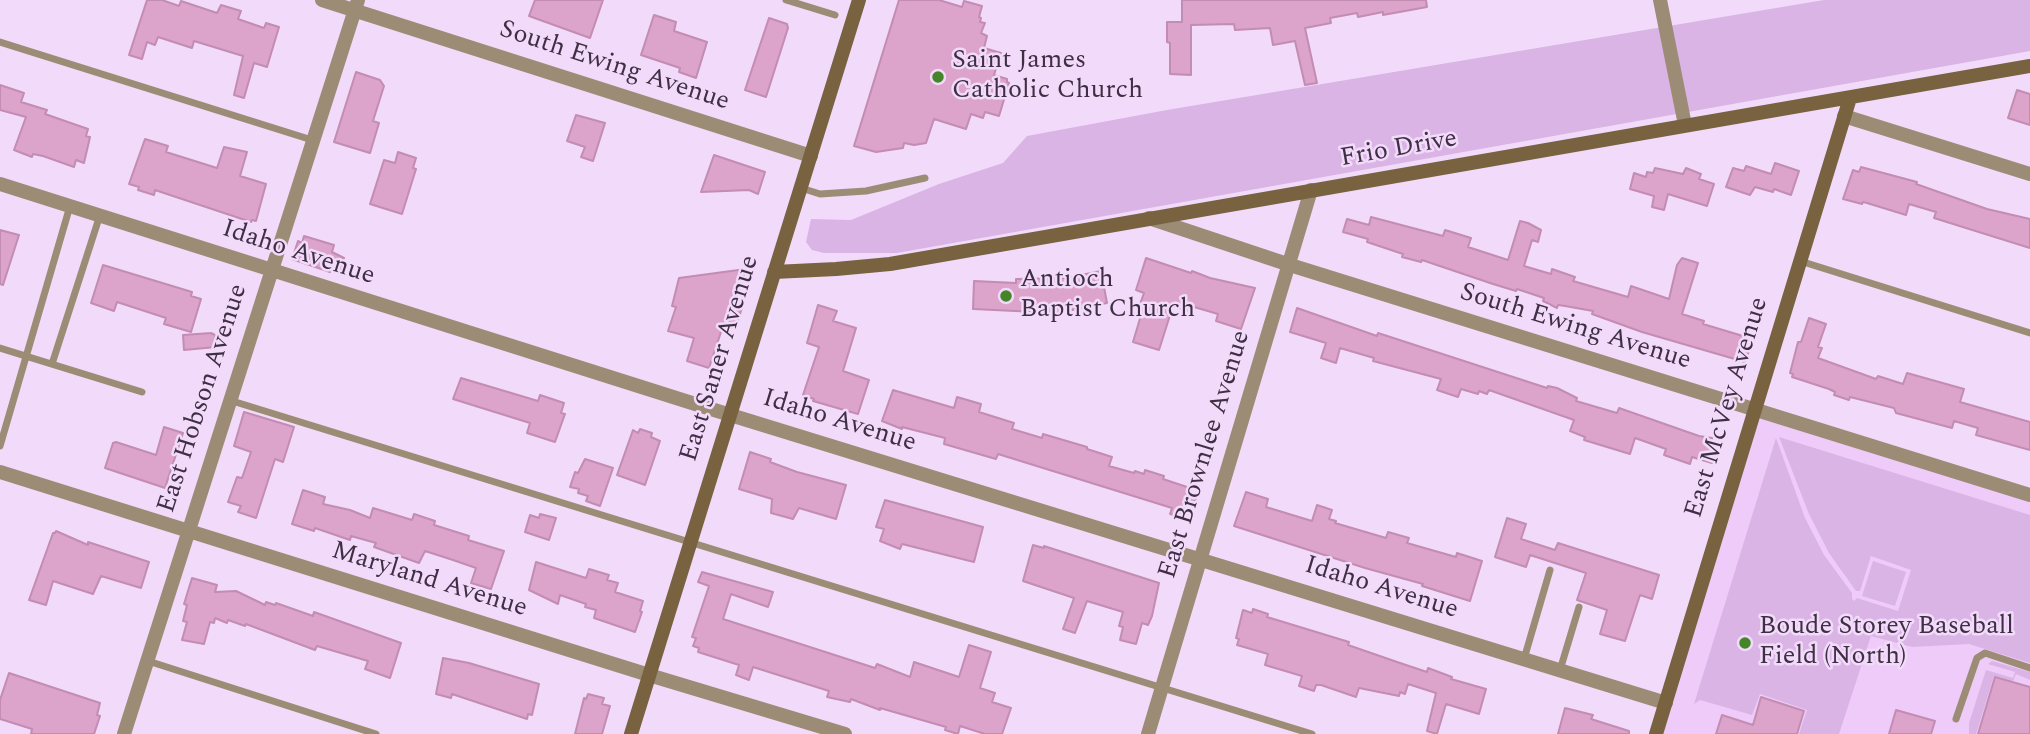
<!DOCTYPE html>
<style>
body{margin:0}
canvas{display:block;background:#f2dafa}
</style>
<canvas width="2030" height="734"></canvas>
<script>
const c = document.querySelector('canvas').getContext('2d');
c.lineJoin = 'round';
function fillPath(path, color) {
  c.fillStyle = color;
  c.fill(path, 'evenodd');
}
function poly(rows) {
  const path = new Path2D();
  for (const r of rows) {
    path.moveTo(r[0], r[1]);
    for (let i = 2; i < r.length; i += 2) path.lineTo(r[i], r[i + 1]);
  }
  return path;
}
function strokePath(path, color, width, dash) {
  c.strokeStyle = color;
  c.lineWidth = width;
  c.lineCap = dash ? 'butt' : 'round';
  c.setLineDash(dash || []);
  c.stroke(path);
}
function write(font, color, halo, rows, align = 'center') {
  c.font = font + ' Spectral,serif';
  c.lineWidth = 5;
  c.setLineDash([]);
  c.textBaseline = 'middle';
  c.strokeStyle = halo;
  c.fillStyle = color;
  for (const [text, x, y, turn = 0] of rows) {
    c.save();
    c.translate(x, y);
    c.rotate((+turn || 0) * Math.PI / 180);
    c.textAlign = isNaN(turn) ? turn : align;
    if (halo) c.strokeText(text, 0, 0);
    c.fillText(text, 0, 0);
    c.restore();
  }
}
fillPath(poly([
 [1754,410,2030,495,2030,734,1655,734]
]), '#efcbfa');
fillPath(poly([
 [1824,0,2030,0,2030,51,897,253,824,253,812,250,806,242,811,219,851,220,939,184,1003,163,1027,136,1167,110],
 [1779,437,2030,515,2030,663,1969,644,1912,647,1871,636,1839,734,1799,734,1807,710,1760,694,1752,715,1700,700,1694,704,1776,438,1805,518,1824,555,1852,593,1852,599,1854,601,1857,598,1898,611,1911,570,1871,556,1860,591,1856,591,1829,553,1809,514],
 [1873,561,1906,572,1895,606,1862,596],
 [1992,661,2030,672,2030,680,2016,674,2013,681,1994,676,1976,734,1969,734,1969,723,1986,670,2013,678,2015,672,1988,664]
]), '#d9b4e5');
const building = poly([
 [147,0,162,0,179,6,181,1,217,13,221,5,241,11,238,19,264,28,266,23,279,27,267,67,254,63,244,98,234,95,243,56,194,41,192,48,158,37,155,45,147,42,142,59,129,55,147,0],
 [535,0,603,0,590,38,529,16,535,0],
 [899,0,939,0,962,7,964,1,982,6,979,17,981,18,980,22,985,23,981,33,987,36,984,48,1001,53,994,75,1007,79,1007,82,1009,83,999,116,985,112,983,118,971,114,966,129,934,119,926,143,914,145,904,143,903,148,876,152,854,146,899,0],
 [1182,0,1426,0,1427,7,1383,15,1383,12,1358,17,1357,13,1330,18,1331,23,1305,28,1317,83,1305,85,1295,41,1273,45,1270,28,1235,30,1234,24,1191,25,1191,75,1170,74,1170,43,1167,42,1167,22,1182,22,1182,0],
 [654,15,676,22,674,31,707,42,696,78,679,72,680,68,641,55,654,15],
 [769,18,787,24,788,28,766,97,745,90,769,18],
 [356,72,380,80,384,86,373,121,379,123,370,153,334,142,356,72],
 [0,85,24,93,21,102,47,110,45,114,88,129,86,136,90,137,84,163,76,160,74,167,43,156,33,154,32,157,14,150,26,117,0,110,0,85],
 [2017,90,2030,94,2030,125,2008,118,2017,90],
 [576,115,605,123,593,161,581,157,585,147,567,141,576,115],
 [145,139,168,146,166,152,217,168,224,147,247,152,240,176,266,184,256,221,252,220,251,222,155,190,154,195,138,190,139,187,129,184,145,139],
 [398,152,416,158,413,168,416,169,402,214,370,204,384,160,395,163,398,152],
 [714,155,765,172,758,194,749,190,701,192,714,155],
 [1775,163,1799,171,1791,195,1774,189,1773,192,1755,187,1750,195,1726,187,1733,168,1744,171,1746,166,1771,174,1775,163],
 [1861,167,1917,182,1916,184,1987,209,2030,219,2030,248,1934,218,1936,212,1909,204,1906,215,1867,203,1863,202,1862,204,1843,199,1853,170,1859,172,1861,167],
 [1655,168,1683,174,1686,168,1701,174,1699,179,1714,184,1707,206,1668,194,1664,210,1652,207,1654,196,1630,189,1634,173,1646,177,1647,172,1653,173,1655,168],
 [1371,217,1443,236,1445,230,1471,238,1468,247,1508,260,1520,221,1528,223,1541,230,1538,242,1532,240,1524,266,1551,274,1552,269,1575,277,1573,281,1628,297,1631,286,1669,299,1677,265,1682,258,1698,263,1682,314,1704,321,1703,324,1753,339,1745,362,1642,332,1592,314,1593,311,1565,306,1558,305,1557,308,1543,301,1544,298,1517,289,1516,291,1493,284,1422,260,1421,262,1402,257,1403,254,1367,242,1368,239,1343,232,1347,219,1369,225,1371,217],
 [0,230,19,235,3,285,0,284,0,230],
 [304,236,334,245,332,252,344,258,339,273,331,270,330,272,292,259,298,241,302,243,304,236],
 [1146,258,1191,273,1192,271,1210,278,1255,288,1241,329,1216,321,1218,314,1194,307,1192,312,1173,306,1159,350,1133,342,1144,305,1140,304,1144,293,1136,290,1146,258],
 [103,265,192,292,191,296,201,299,191,332,164,324,166,318,117,302,114,311,91,303,103,265],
 [746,269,736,302,743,304,737,324,725,320,709,368,687,361,694,338,668,331,676,307,672,306,679,278,746,269],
 [1101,271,1107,303,1057,313,973,309,974,281,1016,283,1016,279,1066,278,1101,271],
 [818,305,837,311,833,321,856,328,843,371,869,380,858,414,813,401,814,399,803,395,819,347,807,343,818,305],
 [1297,308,1377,336,1378,333,1547,388,1548,386,1557,388,1577,398,1576,401,1617,413,1619,408,1699,436,1712,438,1711,440,1719,443,1712,463,1692,457,1690,464,1664,455,1666,449,1635,438,1630,454,1584,440,1585,437,1570,431,1574,420,1489,390,1487,394,1479,391,1478,394,1461,389,1458,397,1437,390,1441,379,1373,361,1374,358,1340,348,1336,363,1321,358,1326,343,1290,332,1297,308],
 [1809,318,1826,324,1818,347,1822,348,1818,358,1876,379,1878,376,1903,384,1907,373,1964,389,1960,402,2030,422,2030,450,1976,435,1978,428,1954,421,1952,428,1896,413,1894,408,1850,397,1849,400,1834,395,1835,392,1829,389,1792,377,1793,374,1790,373,1798,342,1801,342,1809,318],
 [211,333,215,335,216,347,184,350,183,335,211,333],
 [461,378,538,401,540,395,564,403,561,413,565,414,555,442,527,433,530,423,453,399,461,378],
 [893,390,954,408,957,397,981,404,979,412,1014,423,1012,429,1042,438,1043,434,1087,447,1087,449,1112,457,1109,466,1134,473,1135,471,1144,474,1145,470,1164,476,1163,479,1190,488,1188,496,1196,498,1191,514,1184,512,1182,517,1170,514,1172,508,998,454,996,459,944,444,945,438,902,427,902,429,882,421,893,390],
 [244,412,294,427,283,462,275,459,256,518,238,512,241,506,228,502,237,477,242,478,251,452,234,446,244,412],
 [164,427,183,433,165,488,105,468,113,443,116,442,156,455,164,427],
 [640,429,652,433,651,437,660,441,645,485,617,475,633,430,638,433,640,429],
 [750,452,771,459,770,462,797,472,846,485,836,519,799,508,793,519,771,513,772,499,739,489,750,452],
 [585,459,613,468,600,506,586,501,588,496,578,493,579,489,570,487,575,472,578,473,585,459],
 [303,490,325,497,323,504,350,510,370,518,373,508,412,520,414,514,435,521,434,525,469,536,468,540,504,551,491,589,471,583,476,568,453,560,425,551,419,563,374,547,376,543,351,536,350,540,315,528,314,531,292,524,303,490],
 [1246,492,1268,499,1266,507,1312,521,1317,505,1332,510,1329,519,1336,521,1335,523,1386,538,1388,532,1409,538,1407,543,1456,557,1457,553,1482,561,1470,601,1422,586,1423,584,1365,568,1234,526,1246,492],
 [885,500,983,527,974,562,902,544,900,549,880,541,884,529,876,527,885,500],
 [540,514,556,518,549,540,525,532,530,515,539,518,540,514],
 [1507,518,1526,524,1521,539,1555,550,1558,543,1659,575,1652,599,1640,595,1625,641,1600,634,1607,610,1577,600,1586,573,1530,555,1526,567,1495,557,1507,518],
 [56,531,88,545,88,542,149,562,141,588,101,576,93,594,53,581,46,605,29,600,53,533,55,533,56,531],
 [1033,545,1044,548,1044,546,1159,583,1152,616,1148,625,1142,623,1136,644,1120,640,1123,627,1119,626,1123,612,1087,601,1075,633,1063,629,1074,598,1023,581,1033,545],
 [536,562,586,578,589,569,609,575,607,580,618,583,615,592,643,601,640,611,642,612,635,632,594,618,596,610,585,607,586,604,560,595,558,604,529,590,536,562],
 [702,572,773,592,768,607,731,594,723,619,875,668,877,664,910,677,914,662,959,677,969,645,991,652,980,688,995,693,992,702,1011,708,1002,734,985,734,960,726,958,734,945,730,946,727,880,708,880,710,851,699,850,702,827,697,829,691,753,667,749,680,736,675,739,665,698,652,699,648,693,646,696,638,692,637,709,586,698,582,702,572],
 [192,578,217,585,215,592,236,591,265,605,266,602,275,605,276,603,313,616,314,612,401,643,390,678,365,669,368,661,317,646,315,650,246,624,245,626,228,620,227,623,215,618,214,623,210,622,204,644,182,640,187,622,183,621,187,605,184,604,192,578],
 [1253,609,1268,614,1267,617,1349,642,1348,645,1400,663,1427,672,1428,668,1452,677,1451,679,1486,689,1479,714,1446,704,1437,734,1427,731,1436,693,1408,684,1405,694,1400,692,1399,696,1359,688,1356,697,1321,685,1316,685,1314,691,1299,686,1302,676,1265,665,1268,654,1237,645,1239,639,1236,638,1243,610,1252,613,1253,609],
 [443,658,469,663,539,684,532,715,528,714,527,719,452,694,451,698,436,694,443,658],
 [9,673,100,703,97,715,100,716,94,734,31,734,32,729,0,719,0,700,9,673],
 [1995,677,2030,687,2030,734,1978,734,1995,677],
 [588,694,604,698,602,704,610,706,602,734,575,734,584,698,586,699,588,694],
 [1761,697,1804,711,1797,734,1716,734,1722,715,1753,725,1761,697],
 [1565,708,1593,715,1591,719,1629,731,1629,734,1558,734,1565,708],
 [1896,710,1935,721,1931,734,1889,734,1896,710]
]);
fillPath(building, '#dca3cb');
strokePath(building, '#c38cb2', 2);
strokePath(poly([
 [786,0,835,15],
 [0,42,312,140],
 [801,188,820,194,866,191,925,178],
 [1800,261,2030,333],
 [0,348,142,392],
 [52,364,100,215],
 [229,400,1312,734],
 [0,446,70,206],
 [1524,659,1550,570],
 [148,661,376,734],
 [1560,670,1579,607],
 [1956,719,1977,658,1985,653,2030,668]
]), '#9c8c75', 7);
strokePath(poly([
 [322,0,811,156],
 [1660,0,1685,125],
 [1844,116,2030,174],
 [0,184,711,409,1666,703],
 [1149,218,1290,265,2030,495],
 [0,472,649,675,845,734],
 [124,734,358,0],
 [1148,734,1311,190]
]), '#9c8c75', 14);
strokePath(poly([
 [774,272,836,269,890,264,2030,66],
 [631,734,859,0],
 [1656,734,1850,98]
]), '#786240', 14);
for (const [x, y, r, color] of [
 [938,77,7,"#438528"],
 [1006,296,7,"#438528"],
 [1745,643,7,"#438528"]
]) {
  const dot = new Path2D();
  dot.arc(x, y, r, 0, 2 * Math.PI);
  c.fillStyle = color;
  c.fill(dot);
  strokePath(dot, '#f2dafa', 2.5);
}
write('26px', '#3f2f44', '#f2dafa', [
 ["Saint James",952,62],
 ["Catholic Church",952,92],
 ["Antioch",1020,281],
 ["Baptist Church",1020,311],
 ["Boude Storey Baseball",1759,628],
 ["Field (North)",1759,658]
], 'left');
write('26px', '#3f2f44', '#f2dafa', [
 ["South Ewing Avenue",614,67,18],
 ["Frio Drive",1399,150,-10],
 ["Idaho Avenue",298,254,18],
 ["South Ewing Avenue",1575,328,17],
 ["East Saner Avenue",721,359,-73],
 ["East Hobson Avenue",204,399,-72],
 ["East McVey Avenue",1728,408,-73],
 ["Idaho Avenue",839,422,17],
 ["East Brownlee Avenue",1206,455,-73],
 ["Maryland Avenue",429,581,17],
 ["Idaho Avenue",1381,589,17]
]);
</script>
